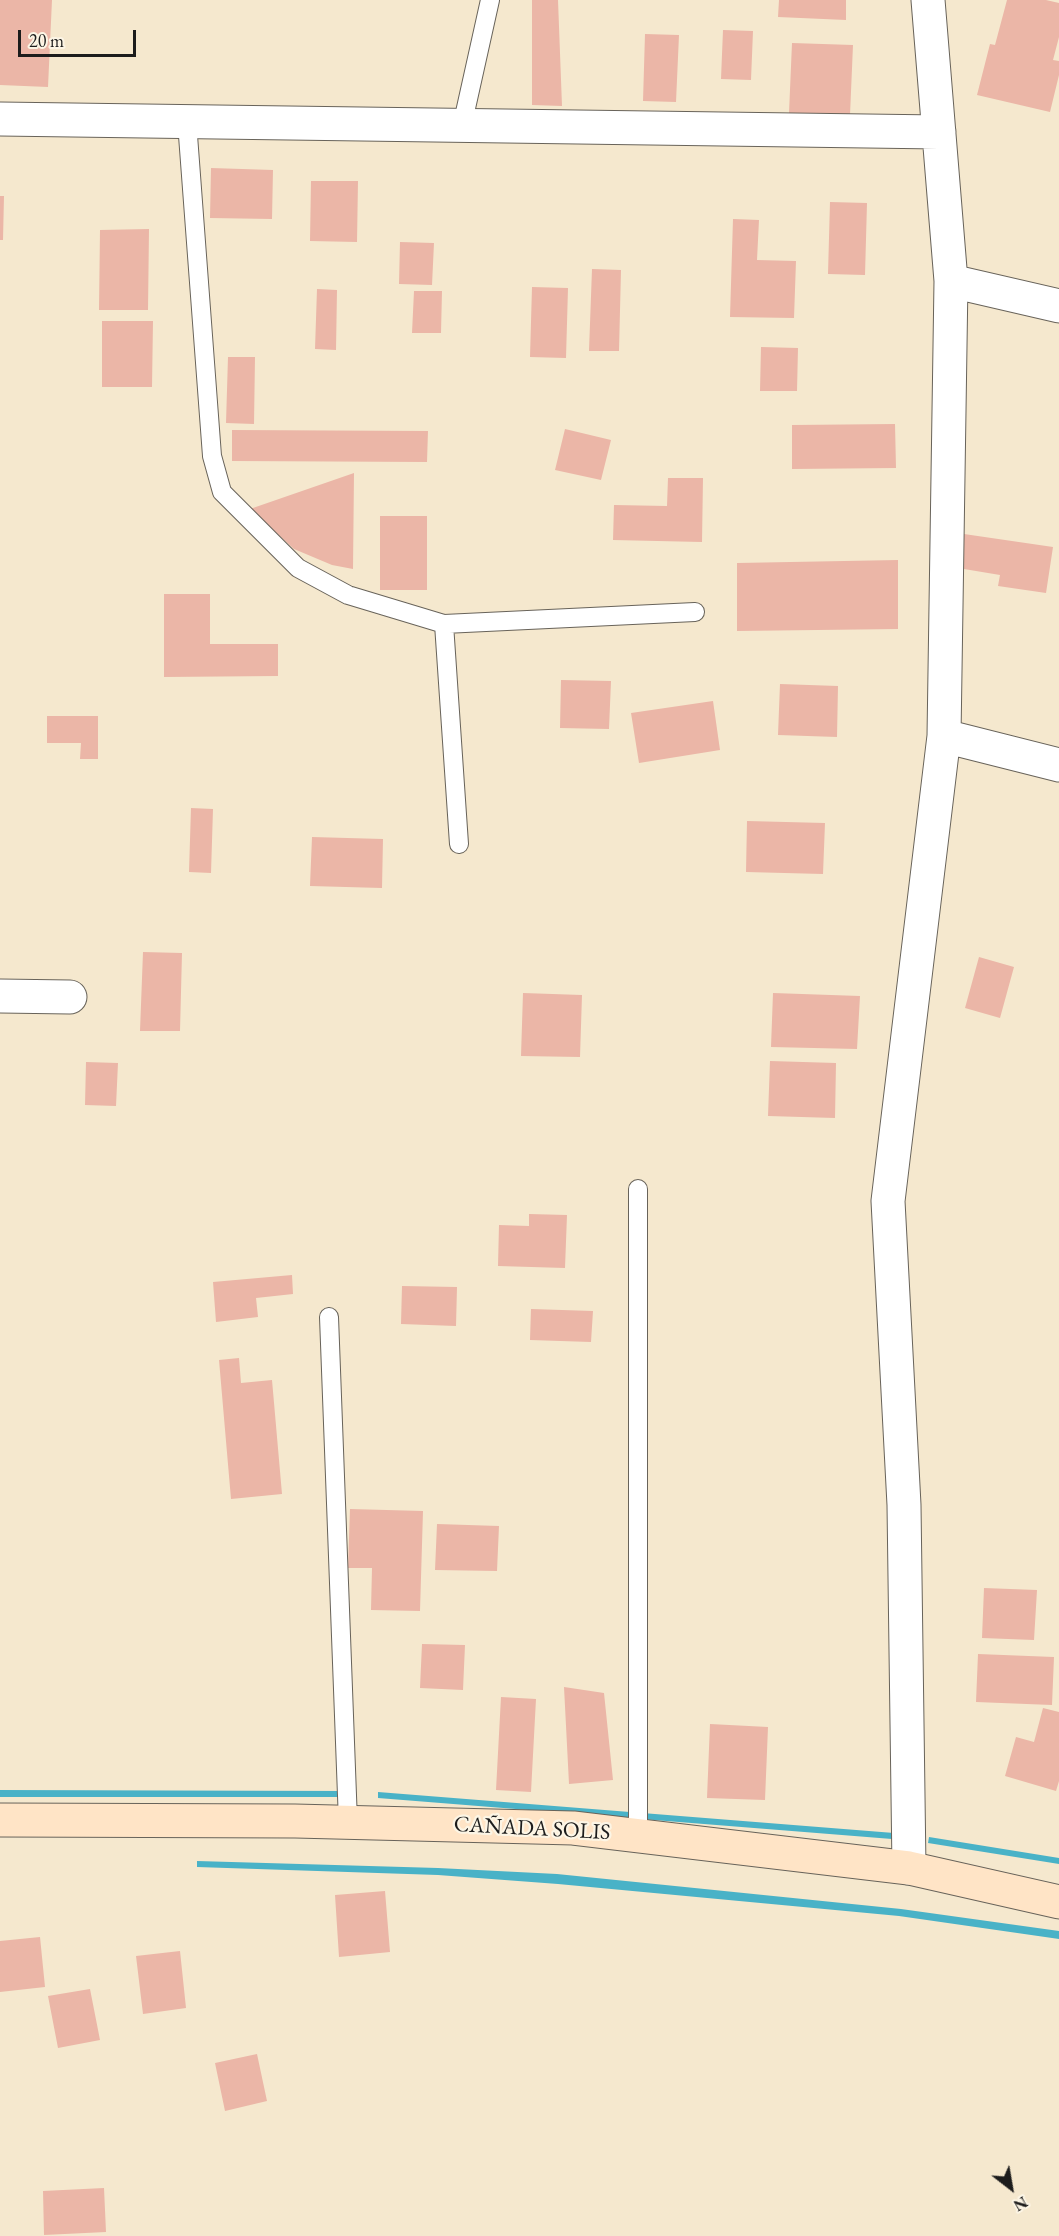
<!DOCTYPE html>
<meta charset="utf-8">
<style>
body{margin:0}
#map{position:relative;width:1059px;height:2236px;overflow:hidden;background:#f5e8ce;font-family:"EB Garamond",serif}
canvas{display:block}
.north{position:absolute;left:981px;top:2158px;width:60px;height:60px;-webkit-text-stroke:4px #fcf5e5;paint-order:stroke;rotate:149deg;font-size:16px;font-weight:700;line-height:24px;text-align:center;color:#1c1c1c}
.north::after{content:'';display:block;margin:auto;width:21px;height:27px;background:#1c1c1c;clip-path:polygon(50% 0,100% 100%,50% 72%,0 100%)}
.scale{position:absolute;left:18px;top:30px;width:118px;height:27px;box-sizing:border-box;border:3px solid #1c1c1c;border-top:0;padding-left:8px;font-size:18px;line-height:21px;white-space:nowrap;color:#1c1c1c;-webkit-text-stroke:4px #fcf5e5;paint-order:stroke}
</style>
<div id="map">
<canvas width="1059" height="2236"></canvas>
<div class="north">N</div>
<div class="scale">20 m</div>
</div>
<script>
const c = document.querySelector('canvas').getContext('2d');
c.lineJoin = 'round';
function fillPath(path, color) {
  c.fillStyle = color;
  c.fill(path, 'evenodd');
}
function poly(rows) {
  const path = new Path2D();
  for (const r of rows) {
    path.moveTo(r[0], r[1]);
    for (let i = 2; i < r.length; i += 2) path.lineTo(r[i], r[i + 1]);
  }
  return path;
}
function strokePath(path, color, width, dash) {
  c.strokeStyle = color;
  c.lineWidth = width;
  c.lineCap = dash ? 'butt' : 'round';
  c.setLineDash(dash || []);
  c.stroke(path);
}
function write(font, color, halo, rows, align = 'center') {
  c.font = font + ' "EB Garamond",serif';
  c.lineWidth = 4.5;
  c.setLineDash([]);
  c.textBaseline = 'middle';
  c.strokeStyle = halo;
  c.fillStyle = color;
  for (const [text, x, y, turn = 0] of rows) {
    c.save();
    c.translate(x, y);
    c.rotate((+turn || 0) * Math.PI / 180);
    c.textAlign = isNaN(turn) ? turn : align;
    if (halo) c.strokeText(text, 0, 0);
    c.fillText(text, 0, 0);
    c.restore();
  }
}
fillPath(poly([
 [0,1790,345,1791,346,1797,0,1797],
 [378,1792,894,1833,892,1839,378,1798],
 [929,1837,1059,1858,1059,1864,928,1843],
 [197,1861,438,1868,557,1874,901,1909,1059,1931,1059,1939,899,1916,558,1884,438,1875,197,1867]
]), '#49b2c7');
fillPath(poly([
 [0,0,52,0,48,87,0,85],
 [532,0,558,0,562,106,532,105],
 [779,0,846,0,846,20,778,17],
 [1007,0,1046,0,1059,3,1059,37,1053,60,1059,61,1059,75,1050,112,977,95,990,44,995,45],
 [723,30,753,31,751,80,721,79],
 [645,34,679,35,676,102,643,101],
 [792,43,853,45,850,115,789,113],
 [211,168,273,170,272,219,210,218],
 [311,181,358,181,357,242,310,241],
 [0,196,4,196,3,240,0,240],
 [830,202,867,203,865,275,828,274],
 [733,219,759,220,757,260,796,261,794,318,730,317],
 [149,229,148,310,99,310,100,230],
 [400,242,434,243,432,285,399,284],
 [592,269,621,270,619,351,589,351],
 [532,287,568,288,566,358,530,357],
 [317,289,337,290,336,350,315,349],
 [414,291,442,291,441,333,412,333],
 [102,321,153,321,152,387,102,387],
 [761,347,798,348,797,391,760,391],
 [228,357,255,357,254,424,226,423],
 [895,424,896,468,792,469,792,425],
 [565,429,611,440,601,480,555,470],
 [232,430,428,431,427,462,232,461],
 [354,473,353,569,332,565,294,549,250,509],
 [668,478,703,478,702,542,613,540,614,505,667,506],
 [380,516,427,516,427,590,380,590],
 [964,534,1053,547,1046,593,998,586,1000,575,958,568],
 [898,560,898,629,737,631,737,563],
 [164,594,210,594,210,644,278,644,278,676,164,677],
 [561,680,611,681,609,729,560,728],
 [780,684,838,686,837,737,778,735],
 [713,701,720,750,639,763,631,713],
 [47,716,98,716,98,759,80,759,81,743,47,743],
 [191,808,213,809,211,873,189,872],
 [747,821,825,823,823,874,746,872],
 [312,837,383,839,382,888,310,886],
 [143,952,182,953,180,1031,140,1031],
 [979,957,1014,967,1000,1018,965,1008],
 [523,993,582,995,580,1057,521,1056],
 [773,993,860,996,857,1049,771,1047],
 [770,1061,836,1063,835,1118,768,1116],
 [86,1062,118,1063,116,1106,85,1105],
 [529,1214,567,1215,565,1268,498,1266,499,1225,529,1226],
 [292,1275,293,1294,256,1298,258,1317,216,1322,213,1282],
 [402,1286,457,1287,456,1326,401,1324],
 [531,1309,593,1311,591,1342,530,1340],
 [239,1358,241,1383,272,1380,282,1494,231,1499,219,1360],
 [350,1509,423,1511,420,1611,371,1610,372,1568,348,1568],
 [437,1524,499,1526,497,1571,435,1570],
 [984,1588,1037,1590,1034,1640,982,1638],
 [422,1644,465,1645,463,1690,420,1688],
 [978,1654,1054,1657,1052,1705,976,1702],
 [564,1687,604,1693,613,1780,569,1784],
 [501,1697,536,1699,531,1792,496,1790],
 [1043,1708,1059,1712,1059,1781,1056,1791,1005,1776,1016,1737,1034,1742],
 [710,1724,768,1727,765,1800,707,1798],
 [385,1891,390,1952,339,1957,335,1895],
 [40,1937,45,1987,0,1992,0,1941],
 [180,1951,186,2008,143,2014,136,1956],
 [90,1989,100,2040,58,2048,48,1996],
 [257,2054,267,2101,225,2111,215,2063],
 [104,2188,106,2232,44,2235,43,2191]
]), '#ebb6a7');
const lane = poly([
 [187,122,212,456,222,492,298,568,348,595,444,624,695,612],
 [462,126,490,0],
 [444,624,459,844],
 [329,1317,348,1822],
 [638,1835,638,1189]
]);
const street = poly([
 [0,119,939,132],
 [951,281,1059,306],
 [944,736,1059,765],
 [0,996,70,997],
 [909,1868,904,1505,888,1201,944,736,951,281,928,0]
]);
const secondary = poly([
 [0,1820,295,1821,573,1828,909,1868,1059,1902]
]);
strokePath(lane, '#68635a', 20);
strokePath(street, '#68635a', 35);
strokePath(secondary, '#68635a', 35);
strokePath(lane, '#fff', 18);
strokePath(street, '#fff', 33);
strokePath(secondary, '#ffe4c6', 33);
write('22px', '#1c1c1c', '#fcf5e5', [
 ["CAÑADA SOLIS",532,1829,3]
]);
</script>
